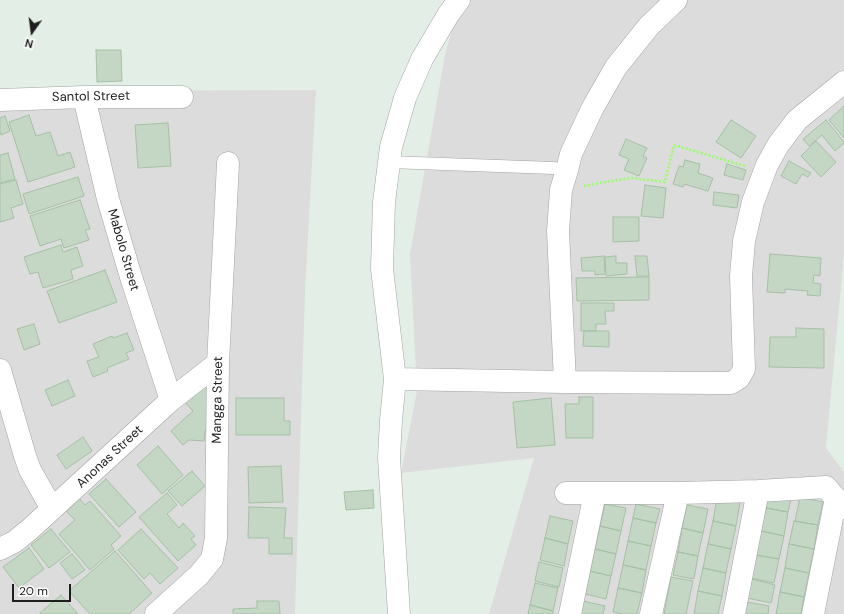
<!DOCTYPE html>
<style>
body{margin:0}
#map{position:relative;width:844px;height:614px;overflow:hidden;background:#e3efe6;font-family:"DM Sans",sans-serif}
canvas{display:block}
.north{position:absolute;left:12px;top:12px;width:40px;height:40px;-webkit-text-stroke:3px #fff;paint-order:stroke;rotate:194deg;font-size:11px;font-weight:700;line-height:16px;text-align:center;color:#1e1e1e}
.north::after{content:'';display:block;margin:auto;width:14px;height:18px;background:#1e1e1e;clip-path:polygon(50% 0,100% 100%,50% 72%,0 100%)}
.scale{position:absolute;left:12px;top:584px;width:59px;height:18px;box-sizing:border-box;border:2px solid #1e1e1e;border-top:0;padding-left:5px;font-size:12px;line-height:14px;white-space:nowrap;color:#1e1e1e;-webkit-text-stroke:3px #fff;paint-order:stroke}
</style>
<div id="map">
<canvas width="844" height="614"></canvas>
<div class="north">N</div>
<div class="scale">20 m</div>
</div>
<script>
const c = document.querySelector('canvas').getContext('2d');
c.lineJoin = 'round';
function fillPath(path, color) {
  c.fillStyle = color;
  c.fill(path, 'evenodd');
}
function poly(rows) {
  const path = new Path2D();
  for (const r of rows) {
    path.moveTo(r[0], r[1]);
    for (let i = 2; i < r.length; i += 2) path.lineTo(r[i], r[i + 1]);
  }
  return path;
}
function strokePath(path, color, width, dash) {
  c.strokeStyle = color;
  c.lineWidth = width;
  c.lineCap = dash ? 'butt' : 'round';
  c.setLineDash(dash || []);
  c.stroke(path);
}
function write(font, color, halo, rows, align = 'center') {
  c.font = font + ' "DM Sans",sans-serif';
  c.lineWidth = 4;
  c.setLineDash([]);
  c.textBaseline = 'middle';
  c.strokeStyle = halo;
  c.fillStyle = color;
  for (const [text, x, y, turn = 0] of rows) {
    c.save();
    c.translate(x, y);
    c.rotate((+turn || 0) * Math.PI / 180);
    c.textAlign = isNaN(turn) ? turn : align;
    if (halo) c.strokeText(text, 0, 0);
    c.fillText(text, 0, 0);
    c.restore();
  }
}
fillPath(poly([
 [460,0,844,0,844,254,826,448,844,472,844,614,489,614,534,458,401,473,417,391,410,254,445,55],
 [316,90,305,291,295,614,0,614,0,91]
]), '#dbdcdb');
const building = poly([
 [96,50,121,50,122,81,97,82,96,50],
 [844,106,844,138,829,120,844,106],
 [29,115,36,136,50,132,58,156,70,152,75,167,28,182,9,122,29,115],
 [5,116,10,131,1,135,0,132,0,118,5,116],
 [731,120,756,136,741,158,716,142,731,120],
 [826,120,844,142,844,143,835,151,822,135,809,146,803,139,826,120],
 [168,123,171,166,138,168,135,125,168,123],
 [626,139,647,148,643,156,647,158,639,176,624,170,629,159,619,155,626,139],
 [816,141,836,162,821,177,801,156,816,141],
 [8,153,15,179,0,183,0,155,8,153],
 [685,160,700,164,698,173,713,178,708,191,684,184,683,187,673,184,679,166,683,167,685,160],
 [789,161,811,173,808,177,802,174,796,184,781,176,789,161],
 [727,164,746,170,743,180,724,175,727,164],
 [78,177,84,196,29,214,23,194,78,177],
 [16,180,23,204,11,208,14,218,0,222,0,184,16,180],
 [645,185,666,188,663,218,641,216,645,185],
 [714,192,739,195,737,208,713,205,714,192],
 [80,200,90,229,85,230,89,240,64,248,61,239,40,246,30,216,80,200],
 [613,217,639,217,639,241,613,242,613,217],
 [61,245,63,252,77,247,83,266,71,270,73,279,43,288,38,272,30,274,24,257,61,245],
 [770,254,821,258,820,276,814,275,813,283,821,284,820,296,807,295,808,291,785,289,785,293,767,292,770,254],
 [604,256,605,274,595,275,595,271,582,271,581,258,604,256],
 [616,256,616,263,627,263,627,274,606,276,605,257,616,256],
 [635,256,647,256,649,276,637,276,635,256],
 [105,270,117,302,59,323,47,291,105,270],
 [649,277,649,300,577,301,576,278,649,277],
 [581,303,614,303,614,311,605,311,606,324,596,324,596,331,581,331,581,303],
 [34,324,40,344,24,350,17,329,34,324],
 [796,328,824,329,824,368,769,367,770,337,796,337,796,328],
 [584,331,609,331,609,347,583,346,584,331],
 [127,333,134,350,126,353,129,359,107,368,108,371,93,377,87,361,99,357,93,344,112,336,113,338,127,333],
 [68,380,75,396,52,406,45,390,68,380],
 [206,381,211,387,208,428,205,431,204,441,189,440,183,445,171,431,193,411,183,400,206,381],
 [579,397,593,397,593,438,566,438,565,404,579,404,579,397],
 [236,398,284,398,284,421,290,421,290,435,236,435,236,398],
 [551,398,555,445,517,448,513,402,551,398],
 [83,437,92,451,66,469,57,455,83,437],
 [158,446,183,475,162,494,137,465,158,446],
 [281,466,283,502,249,503,248,467,281,466],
 [192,471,205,486,182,506,168,491,192,471],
 [106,479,136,512,119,527,89,494,106,479],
 [373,490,374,508,346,510,344,492,373,490],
 [167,493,177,505,167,514,179,528,183,523,195,536,191,539,196,545,178,561,139,517,167,493],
 [768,494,791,499,788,512,766,508,768,494],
 [78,497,85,505,90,501,121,536,111,545,114,549,90,570,59,534,75,520,64,509,78,497],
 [800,497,823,502,818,525,795,521,800,497],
 [717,498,740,503,736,526,713,521,717,498],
 [605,504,626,508,621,531,600,526,605,504],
 [636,504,660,509,656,523,633,518,636,504],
 [687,505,708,509,703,533,682,528,687,505],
 [249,507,286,508,284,538,292,538,292,554,269,554,269,538,248,538,249,507],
 [766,508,788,512,784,536,761,531,766,508],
 [550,516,573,521,568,544,545,538,550,516],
 [633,518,656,523,651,546,628,541,633,518],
 [713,521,736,526,731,549,708,544,713,521],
 [794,521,818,525,814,549,789,544,794,521],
 [600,526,621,531,616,554,595,549,600,526],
 [682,528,703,533,698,556,678,552,682,528],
 [51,529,70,552,49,568,31,545,51,529],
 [141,529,178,568,160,584,150,573,144,579,118,550,141,529],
 [761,531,784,536,779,559,756,555,761,531],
 [545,538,568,544,564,566,540,560,545,538],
 [628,541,651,546,646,570,623,565,628,541],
 [708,544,731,549,726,573,703,568,708,544],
 [789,544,814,549,809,573,785,568,789,544],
 [29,548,44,569,19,588,3,567,29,548],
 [595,549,616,554,611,576,590,571,595,549],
 [115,551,152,593,129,614,90,614,69,591,115,551],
 [678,552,698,556,694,579,673,575,678,552],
 [72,554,85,570,72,579,60,563,72,554],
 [756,555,779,559,774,583,751,578,756,555],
 [539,562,563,568,559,587,535,581,539,562],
 [623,565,646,570,642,593,618,588,623,565],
 [703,568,726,573,722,596,698,591,703,568],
 [785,568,809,573,804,597,780,592,785,568],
 [590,571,611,576,606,599,585,594,590,571],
 [671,577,693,581,686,614,664,614,671,577],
 [752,579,775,585,771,603,747,598,752,579],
 [535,583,558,588,553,611,530,605,535,583],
 [618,588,642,593,637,614,623,614,613,612,618,588],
 [698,591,722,596,718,614,694,614,698,591],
 [780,592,804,597,801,614,776,614,780,592],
 [61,595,78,614,40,614,40,613,61,595],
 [257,601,279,601,280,614,233,614,233,609,257,608,257,601],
 [583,601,605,606,603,614,580,614,583,601],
 [747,602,769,606,768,614,744,614,747,602],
 [530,605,553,611,553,614,528,614,530,605]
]);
fillPath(building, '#c4d6c4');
strokePath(building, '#a5c1a5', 1);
const service = poly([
 [389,162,553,168,567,170]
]);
const minor = poly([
 [84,97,108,199,131,277,171,400],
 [0,100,84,97,182,97],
 [0,370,25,456,30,470,52,509],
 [395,379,565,382,718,383,731,383,739,378,744,369,741,276,744,241,753,202,767,165,778,145,797,120,844,82],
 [565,382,558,231,561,190,567,170,571,154,592,109,616,67,649,26,676,0],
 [566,493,678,493,758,491,826,487,844,508],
 [0,549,14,542,29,530,171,400,218,363],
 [156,614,199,575,212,559,216,538,218,363,228,163],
 [399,614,389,458,391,420,395,379,382,269,384,202,391,147,405,98,422,59,448,15,459,0],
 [570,614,595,493],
 [651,614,678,493],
 [734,614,758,491],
 [813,614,836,498]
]);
strokePath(service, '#a2a2a2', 13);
strokePath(minor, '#a2a2a2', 23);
strokePath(poly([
 [584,186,611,181,632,178,665,182,674,145,745,166]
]), '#99fe65', 2.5, [2, 2]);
strokePath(service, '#fff', 12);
strokePath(minor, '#fff', 22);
write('13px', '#1e1e1e', '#fff', [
 ["Santol Street",91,97,-1],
 ["Mabolo Street",123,250,74],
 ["Mangga Street",218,400,-89],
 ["Anonas Street",110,457,-43]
]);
</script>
